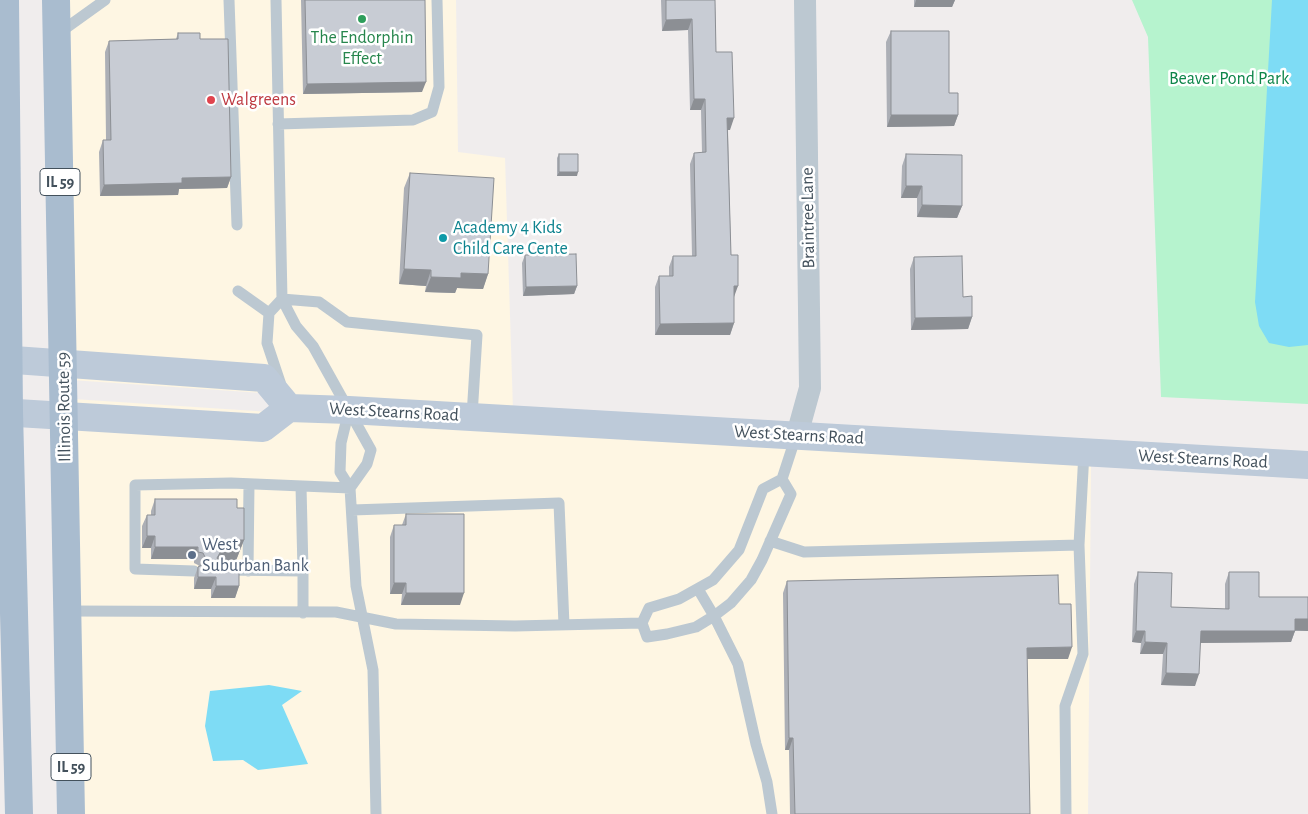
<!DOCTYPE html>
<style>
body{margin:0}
canvas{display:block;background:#f0eded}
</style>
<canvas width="1308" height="814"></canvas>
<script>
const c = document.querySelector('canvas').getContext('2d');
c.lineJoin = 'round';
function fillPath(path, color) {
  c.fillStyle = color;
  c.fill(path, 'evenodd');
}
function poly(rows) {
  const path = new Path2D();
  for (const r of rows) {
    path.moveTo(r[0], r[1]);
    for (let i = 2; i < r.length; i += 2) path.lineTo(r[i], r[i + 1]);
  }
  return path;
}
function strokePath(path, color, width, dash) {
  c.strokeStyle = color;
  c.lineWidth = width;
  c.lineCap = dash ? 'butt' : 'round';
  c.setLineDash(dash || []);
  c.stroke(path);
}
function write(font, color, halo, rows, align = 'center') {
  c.font = font + ' "Alegreya Sans",sans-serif';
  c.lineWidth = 5;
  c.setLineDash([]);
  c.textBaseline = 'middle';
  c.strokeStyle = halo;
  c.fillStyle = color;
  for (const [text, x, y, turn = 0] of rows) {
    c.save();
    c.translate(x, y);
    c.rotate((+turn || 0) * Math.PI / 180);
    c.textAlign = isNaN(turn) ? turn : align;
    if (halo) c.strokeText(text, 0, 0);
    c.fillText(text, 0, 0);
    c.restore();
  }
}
fillPath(poly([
 [65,0,456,0,458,152,505,158,513,410,71,380],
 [73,399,1091,466,1088,814,83,814]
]), '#fef6e3');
fillPath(poly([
 [1132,0,1308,0,1308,404,1161,397,1148,37]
]), '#b6f3ce');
fillPath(poly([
 [1272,0,1308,0,1308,345,1289,347,1269,343,1259,326,1255,302],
 [269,685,302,691,282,705,308,764,258,770,243,760,213,761,205,726,210,691]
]), '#7edcf5');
strokePath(poly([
 [229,0,237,225],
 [276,0,282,299,296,326,313,346,371,450,367,464,350,488],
 [59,33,105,0],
 [278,124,413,120,432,112,439,87,437,0],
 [238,291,269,313],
 [282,299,319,302,347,322,477,335,472,416],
 [281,385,267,343,269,313,282,299],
 [349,410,341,443,340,472,350,488,356,586,373,670,376,814],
 [782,479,791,494,762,560,751,580,731,603,714,616,696,627,667,634,647,637,642,623,649,608,679,599,713,580,739,550,763,489,782,479,796,436],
 [352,510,559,503,564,625],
 [770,541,804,552,1079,545],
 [224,570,303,571,301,486],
 [194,571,135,569,135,485,231,483,350,488],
 [248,571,249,484],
 [303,571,303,613],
 [698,589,714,616,738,664,756,744,767,782,772,814],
 [68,611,336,612,396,624,515,626,642,623],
 [1066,814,1065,706,1083,654,1079,545,1084,452]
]), '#bcc8d1', 11);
strokePath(poly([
 [797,435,810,388,805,0]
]), '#bcc8d1', 22);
strokePath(poly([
 [0,359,264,378,289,408],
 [0,412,263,428,289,408,349,410,1308,465]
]), '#bdcad9', 28);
strokePath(poly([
 [5,0,9,412,19,814],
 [56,0,71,814]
]), '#a9bccf', 28);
fillPath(poly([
 [301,0,425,0,422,92,303,94],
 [661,0,715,0,716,52,730,130,728,130,731,255,734,297,734,323,730,335,655,335,655,287,659,276,669,276,669,267,673,256,692,256,690,164,694,153,702,153,701,110,690,110,688,30,662,31],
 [914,0,955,0,952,7,914,7],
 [891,31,949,93,958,115,954,126,887,127,886,42],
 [178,33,200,39,231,177,227,188,179,189,178,195,100,196,99,152,103,140,106,140,105,52,109,41,176,39],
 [559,154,577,176,557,176,557,158],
 [906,154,962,206,957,218,917,217,917,198,901,198,902,166],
 [410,173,488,274,483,289,457,288,455,293,425,292,426,286,399,284,404,188],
 [525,255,577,286,574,294,523,296,522,263],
 [914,257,963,297,972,317,968,329,911,330,910,269],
 [155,499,237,508,244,540,235,563,220,563,239,586,235,598,211,598,211,589,194,589,194,578,198,567,199,566,198,565,194,563,194,559,151,559,151,548,142,548,142,526,147,515,151,515,151,511],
 [406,514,460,605,401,605,402,594,390,594,390,537,394,525,402,525],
 [1138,572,1171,607,1225,609,1225,584,1229,572,1259,597,1308,631,1295,631,1291,642,1200,643,1195,686,1161,685,1163,654,1140,654,1141,643,1132,642,1134,584],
 [787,581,1059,604,1068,659,1027,659,1030,814,790,814,789,750,785,750,783,593]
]), '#acafb6');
fillPath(poly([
 [916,0,955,0,952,7,914,7],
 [692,19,688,30,662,31,666,20],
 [426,82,422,92,303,94,307,84],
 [694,99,705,99,701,110,690,110],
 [891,115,958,115,954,126,887,127],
 [727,118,734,118,730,130,723,130],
 [559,172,578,172,577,176,557,176],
 [231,177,227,188,179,189,178,195,100,196,104,185,182,178],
 [906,186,922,186,917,198,901,198],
 [922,205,962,206,957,218,917,217],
 [404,269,431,270,426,286,399,284],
 [461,273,488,274,483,289,457,288,455,293,425,292,431,277],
 [577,286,574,294,523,296,526,287],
 [734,286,738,286,734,297],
 [972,317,968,329,911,330,915,318],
 [734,323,730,335,655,335,660,324],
 [147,536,155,536,151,548,142,548],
 [239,540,244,540,235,563,217,563,217,558,221,551],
 [155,547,198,547,194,559,151,559],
 [198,577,216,577,211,589,194,589],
 [394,583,406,583,402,594,390,594],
 [216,586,239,586,235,598,211,598],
 [406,593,464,593,460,605,401,605],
 [1295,619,1308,619,1308,631,1291,630],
 [1136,631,1145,631,1141,643,1132,642],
 [1201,631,1295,631,1291,642,1196,643],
 [1145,642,1167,643,1163,654,1140,654],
 [1072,647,1068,659,1023,659,1027,648],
 [1166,673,1199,674,1195,686,1161,685],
 [789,738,793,738,789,750,785,750]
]), '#8c8f94');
const building = poly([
 [305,0,425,0,426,82,307,84,305,0],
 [666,0,715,0,716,52,732,52,734,118,727,118,731,255,738,255,738,286,734,286,734,323,660,324,659,276,673,276,673,256,696,256,694,153,706,152,705,99,694,99,692,19,666,20,666,0],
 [891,31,949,31,949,93,958,93,958,115,891,115,891,31],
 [178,33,200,33,200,39,228,39,231,177,182,178,182,183,104,185,103,140,111,140,109,41,178,39,178,33],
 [559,154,578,154,578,172,559,172,559,154],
 [906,154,962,155,962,206,922,205,922,186,906,186,906,154],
 [410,173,494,178,488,274,461,273,461,278,431,277,431,270,404,269,410,173],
 [576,254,577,286,526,287,525,255,576,254],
 [962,256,963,297,972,296,972,317,915,318,914,257,962,256],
 [155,499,237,499,237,508,244,508,244,540,239,540,239,551,221,551,217,558,221,565,239,566,239,586,216,586,216,577,198,577,198,567,204,564,206,559,203,553,198,552,198,547,155,547,155,536,147,536,147,515,155,515,155,499],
 [406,514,464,514,464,593,406,593,406,583,394,583,394,525,406,525,406,514],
 [1138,572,1172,573,1171,607,1229,609,1229,572,1259,572,1259,597,1308,597,1308,619,1295,619,1295,631,1201,631,1199,674,1166,673,1167,643,1145,642,1145,631,1136,631,1138,572],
 [1058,575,1059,604,1071,604,1072,647,1027,648,1030,814,795,814,793,738,789,738,787,581,1058,575]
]);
fillPath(building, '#c8ccd4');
strokePath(building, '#8c8f94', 1);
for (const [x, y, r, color] of [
 [362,19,5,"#2e9e5b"],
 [211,100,5,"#e0444e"],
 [443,238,5,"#0f9aa8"],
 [192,555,5,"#5c6f8a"]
]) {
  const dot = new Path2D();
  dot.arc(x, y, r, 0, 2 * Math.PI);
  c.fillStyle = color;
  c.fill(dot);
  strokePath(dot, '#fff', 2);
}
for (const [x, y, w] of [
 [60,182,40],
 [71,767,40]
]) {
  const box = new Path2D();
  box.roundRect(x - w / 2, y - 13.5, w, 27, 4);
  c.fillStyle = '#fff';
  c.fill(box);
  strokePath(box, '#43515c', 1);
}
write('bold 16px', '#43515c', null, [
 ["IL 59",60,182],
 ["IL 59",71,767]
]);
write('18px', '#27864d', '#fff', [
 ["The Endorphin",362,38],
 ["Effect",362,59]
]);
write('18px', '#0d8549', '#fff', [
 ["Beaver Pond Park",1229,79]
]);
write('18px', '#be3a42', '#fff', [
 ["Walgreens",221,100]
], 'left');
write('18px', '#43515c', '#fff', [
 ["Braintree Lane",808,218,-91],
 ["Illinois Route 59",64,407,-91],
 ["West Stearns Road",394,412,3],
 ["West Stearns Road",799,435,3],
 ["West Stearns Road",1203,459,3]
]);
write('18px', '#0d838f', '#fff', [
 ["Academy 4 Kids",453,228],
 ["Child Care Cente",453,249]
], 'left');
write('18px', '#4e5e75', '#fff', [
 ["West",202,545],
 ["Suburban Bank",202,566]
], 'left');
</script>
